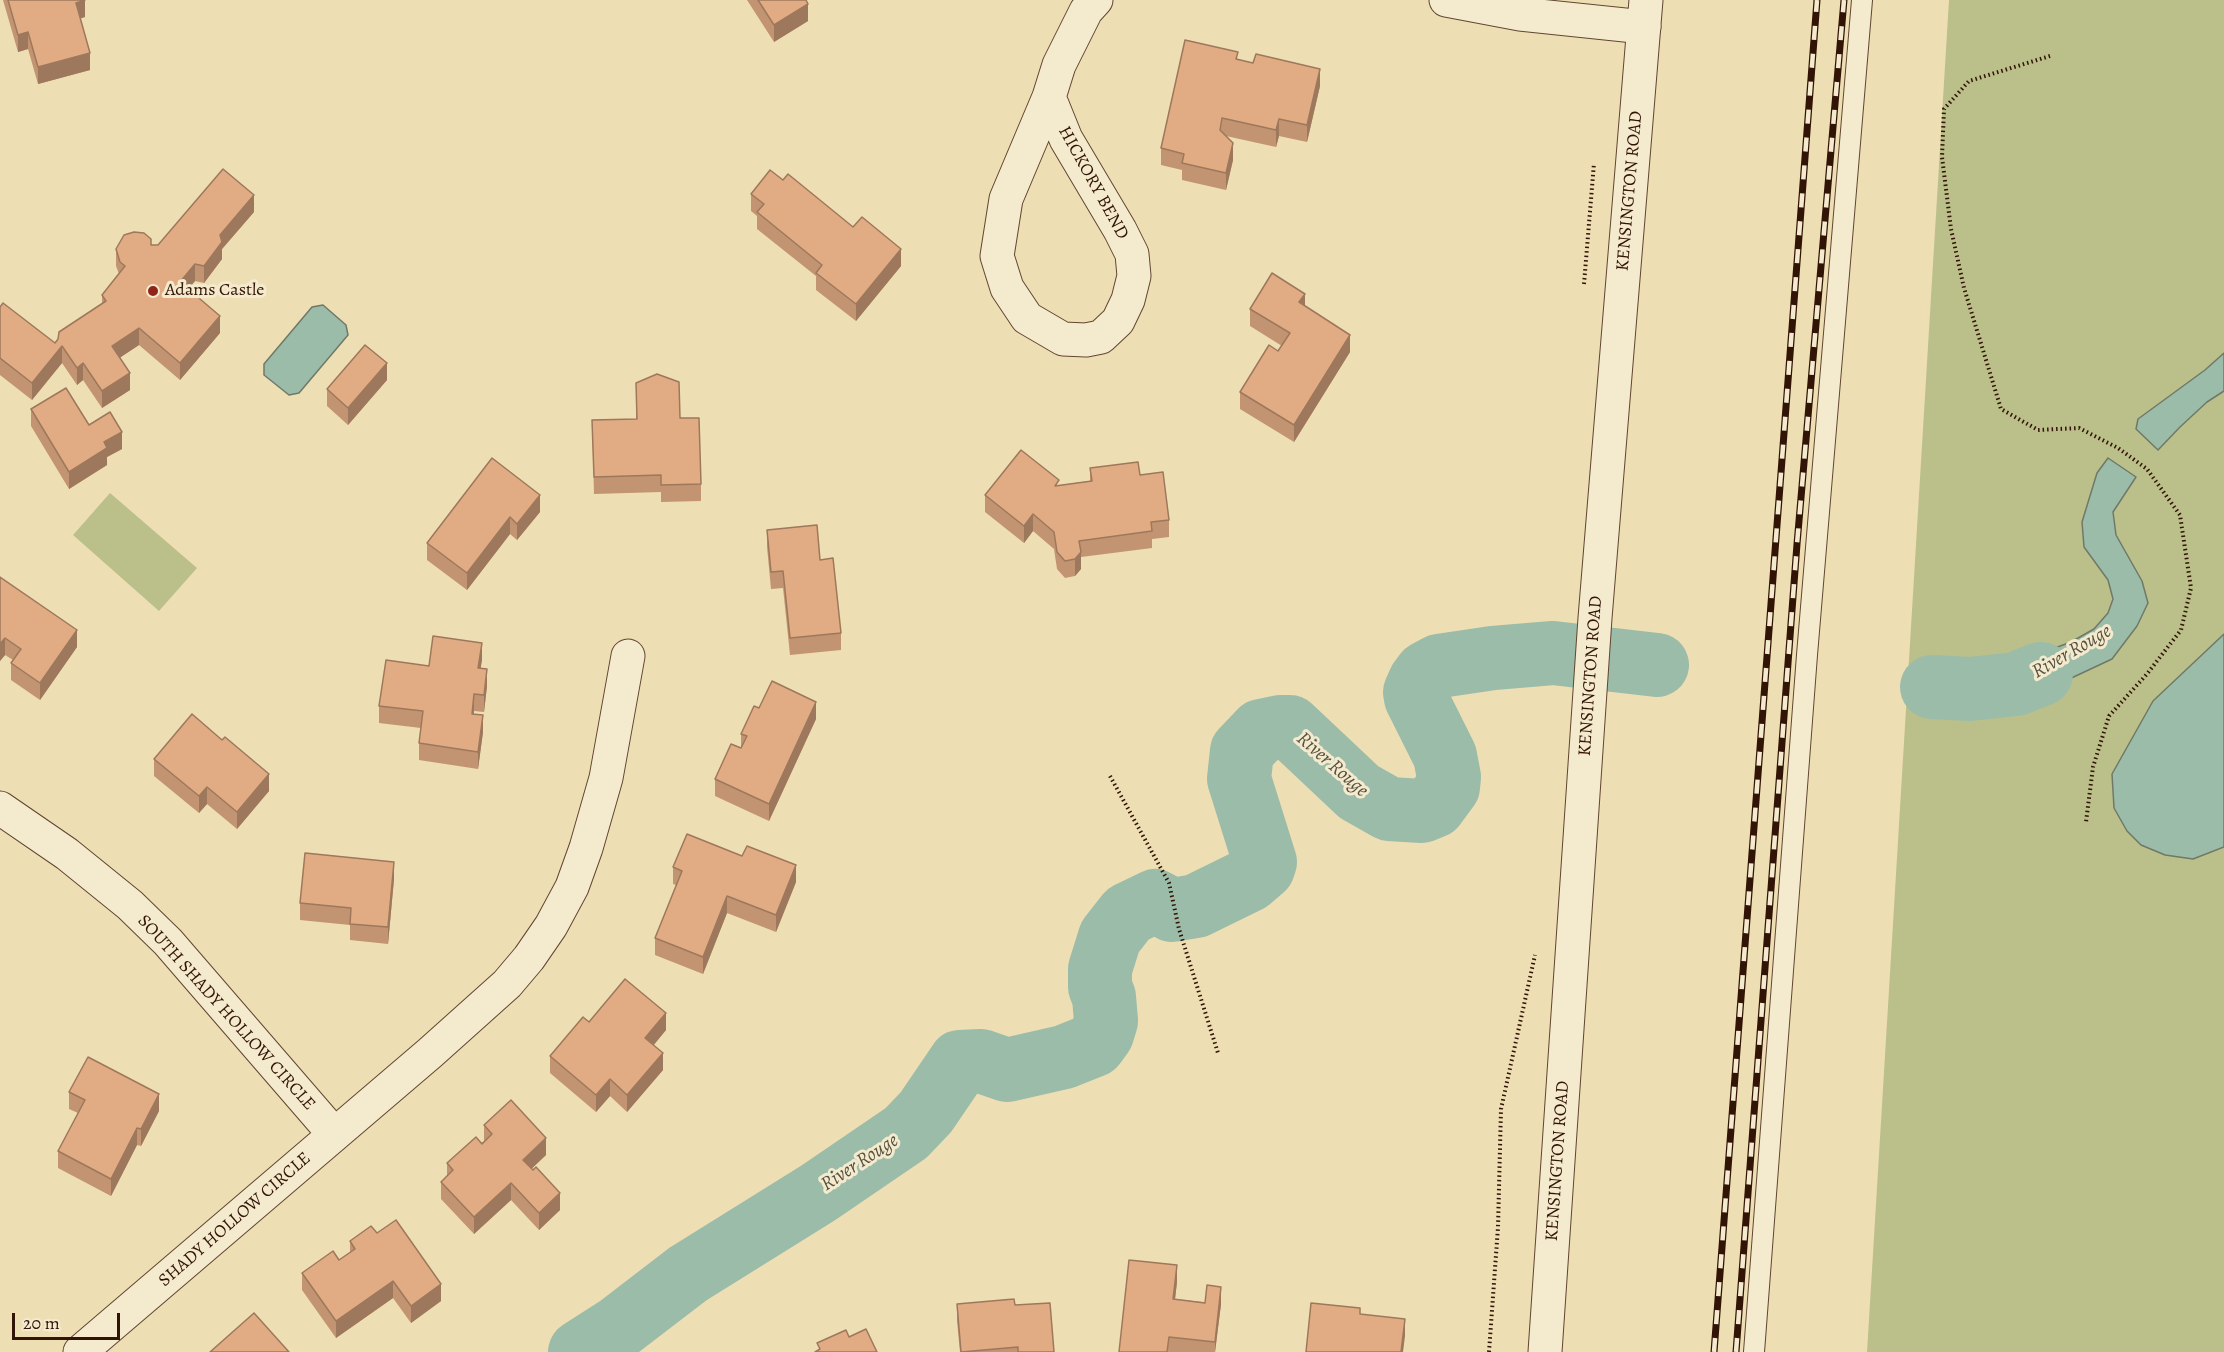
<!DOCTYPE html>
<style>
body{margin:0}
#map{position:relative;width:2224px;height:1352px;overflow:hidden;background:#eedeb3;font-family:Alegreya,serif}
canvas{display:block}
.scale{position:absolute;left:12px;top:1313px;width:108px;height:27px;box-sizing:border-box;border:3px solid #321406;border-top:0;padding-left:8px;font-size:18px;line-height:21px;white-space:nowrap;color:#321406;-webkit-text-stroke:4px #f4eace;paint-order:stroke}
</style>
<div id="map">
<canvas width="2224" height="1352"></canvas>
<div class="scale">20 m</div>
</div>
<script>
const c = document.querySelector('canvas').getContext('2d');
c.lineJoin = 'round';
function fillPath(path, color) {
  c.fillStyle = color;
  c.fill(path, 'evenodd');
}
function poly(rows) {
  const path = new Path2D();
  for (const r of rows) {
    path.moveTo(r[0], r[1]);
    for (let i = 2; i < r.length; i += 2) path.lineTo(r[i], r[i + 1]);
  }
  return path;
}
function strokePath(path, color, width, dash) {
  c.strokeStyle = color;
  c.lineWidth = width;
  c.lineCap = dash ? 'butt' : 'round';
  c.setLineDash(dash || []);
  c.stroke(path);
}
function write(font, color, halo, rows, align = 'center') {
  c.font = font + ' Alegreya,serif';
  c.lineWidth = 6;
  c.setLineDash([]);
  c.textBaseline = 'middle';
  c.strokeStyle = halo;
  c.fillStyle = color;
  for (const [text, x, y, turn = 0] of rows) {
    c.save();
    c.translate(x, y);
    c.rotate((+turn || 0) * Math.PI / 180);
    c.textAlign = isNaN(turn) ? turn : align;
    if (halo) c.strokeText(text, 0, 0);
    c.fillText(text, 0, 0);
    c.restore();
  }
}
fillPath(poly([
 [1949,0,2224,0,2224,1352,1867,1352],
 [110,493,197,568,159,611,73,535]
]), '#bbc08a');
const water = poly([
 [323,305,346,325,348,335,299,393,289,395,264,375,264,364,312,307,323,305],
 [2224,353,2224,391,2207,402,2180,427,2158,450,2136,429,2138,419,2205,370,2224,353],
 [2108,458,2136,477,2113,512,2116,535,2142,581,2148,603,2137,626,2112,659,2033,696,1988,701,1954,697,1956,665,2004,667,2071,642,2094,629,2108,613,2113,599,2108,580,2084,547,2082,522,2097,473,2108,458],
 [2224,634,2224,847,2193,859,2165,855,2141,845,2127,831,2114,808,2112,774,2153,701,2224,634]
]);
fillPath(water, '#9abca9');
strokePath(water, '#707968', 1.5);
strokePath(poly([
 [1932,687,1970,689,2016,684,2041,674],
 [580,1352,619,1327,688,1274,818,1193,906,1133,926,1112,960,1062,981,1061,1007,1070,1064,1057,1094,1045,1102,1034,1106,1021,1104,997,1100,987,1100,969,1110,937,1128,914,1155,901,1172,910,1196,906,1249,880,1263,868,1265,862,1239,779,1242,751,1261,731,1280,727,1290,727,1359,792,1389,809,1422,811,1434,806,1448,787,1449,777,1445,756,1416,698,1415,692,1420,681,1426,673,1439,666,1493,658,1553,653,1657,665]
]), '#9abca9', 64);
const service = poly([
 [1754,1352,1807,655,1862,0]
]);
const minor = poly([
 [1446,0,1520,14,1644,27],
 [1049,97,1066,139,1120,230,1132,254,1134,276,1128,300,1118,321,1101,337,1086,340,1063,339,1027,318,1007,288,997,256,1006,199,1049,97,1059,65,1086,11,1096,0],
 [0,808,67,854,130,905,168,942,334,1134],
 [80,1352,430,1053,507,984,529,958,551,926,572,887,586,848,606,778,628,656]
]);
const tertiary = poly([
 [1545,1352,1595,618,1646,0]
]);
strokePath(service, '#614631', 22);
strokePath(minor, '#614631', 35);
strokePath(tertiary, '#614631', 35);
strokePath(poly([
 [2050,56,1969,81,1944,109,1942,157,1951,229,1964,288,2001,409,2038,430,2079,428,2118,448,2147,469,2180,515,2191,588,2181,630,2147,674,2109,716,2093,767,2086,822],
 [1584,284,1594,163],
 [1110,776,1169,883,1179,929,1218,1053],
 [1489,1352,1498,1227,1501,1109,1535,955]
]), '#321406', 4, [1.5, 3]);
strokePath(service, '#f4eace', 20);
strokePath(minor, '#f4eace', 33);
strokePath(tertiary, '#f4eace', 33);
const rail = poly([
 [1714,1352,1817,0],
 [1736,1352,1797,544,1844,0]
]);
strokePath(rail, '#321406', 7);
strokePath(rail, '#f4eace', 4.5, [14]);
fillPath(poly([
 [3,0,85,0,85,17,80,18,90,70,38,84,28,49,18,52],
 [747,0,806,0,808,21,774,42],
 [1238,59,1320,86,1307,142,1279,136,1276,147,1226,136,1233,160,1226,190,1182,180,1182,170,1161,165,1161,148],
 [783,180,901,266,856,321,816,290,816,276,757,229,757,216,751,211,751,194],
 [254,212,222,249,222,259,204,283,195,281,188,289,220,333,180,380,139,345,119,358,130,390,102,408,83,380,77,385,62,363,32,400,0,375,0,307,55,343,102,304,102,295,119,274,116,266,116,249,158,245],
 [1305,306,1350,352,1294,442,1240,409,1240,392,1278,351,1282,346,1250,326,1250,309],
 [387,380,348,425,327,406,327,389],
 [636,383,680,418,701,484,701,501,661,502,661,492,594,494,592,420,636,419],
 [31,409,89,425,122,449,107,457,107,465,69,489,31,426],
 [492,458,540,512,517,540,510,534,467,590,427,560,427,543],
 [1090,468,1140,475,1169,520,1169,537,1152,539,1152,548,1081,557,1081,569,1075,576,1065,578,1057,569,1054,549,1033,531,1024,543,985,512,985,495,1090,481],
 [767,530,820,560,841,633,841,650,790,655,783,588,771,589,767,547],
 [0,577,77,647,40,700,11,680,11,663,13,660,5,655,0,661],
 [482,660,480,668,487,686,484,712,474,711,474,714,483,732,478,769,419,760,419,743,421,728,379,723,379,706,429,666],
 [759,708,816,719,769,821,715,796,715,779,741,748,741,734],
 [154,759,269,791,237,829,207,804,199,813,154,776],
 [673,867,796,882,776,932,727,913,703,974,655,955,655,938,676,885,673,884],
 [394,879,388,944,350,940,350,925,300,920,300,903],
 [589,1022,666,1030,654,1045,663,1070,627,1112,610,1096,596,1112,550,1073,550,1056],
 [69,1092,159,1111,141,1146,137,1145,111,1196,58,1168,58,1151,78,1113,69,1109],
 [484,1125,546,1155,531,1169,560,1210,539,1230,511,1200,474,1234,441,1199,441,1182,447,1176,447,1163,484,1141],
 [377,1233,441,1301,411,1323,393,1298,336,1338,302,1290,302,1273,339,1260,350,1252,350,1241],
 [1177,1282,1175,1299,1221,1304,1215,1352,1119,1352],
 [957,1304,1015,1305,1054,1352,960,1352,957,1321]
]), '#c29471');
fillPath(poly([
 [85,0,85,17,76,20,76,3],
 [808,4,808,21,774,42,774,25],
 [28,32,28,49,18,52,18,35],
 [90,53,90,70,38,84,38,67],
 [1320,69,1320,86,1307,142,1307,125],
 [1279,119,1279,136,1276,147,1276,130],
 [1233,143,1233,160,1226,190,1226,173],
 [254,195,254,212,222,249,222,259,204,283,204,266,220,235],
 [901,249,901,266,856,321,856,304],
 [195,264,195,281,180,299,180,282],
 [1305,294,1305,311,1299,302],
 [220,316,220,333,180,380,180,363],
 [139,328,139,345,112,363,112,346],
 [1350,335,1350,352,1294,442,1294,425],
 [62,346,62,363,32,400,32,383],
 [83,363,83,380,77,385,77,368],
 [387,363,387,380,348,425,348,408],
 [130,373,130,390,102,408,102,391],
 [122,432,122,449,107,457,107,465,69,489,69,472,104,442],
 [540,495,540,512,517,540,517,524],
 [1033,514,1033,531,1024,543,1024,526],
 [510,517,510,534,467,590,467,573],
 [1081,552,1081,569,1075,576,1075,559],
 [77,630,77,647,40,700,40,683],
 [5,638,5,655,0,661,0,644],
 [482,643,482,660,478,685,478,668],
 [487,669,487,686,484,712,484,695],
 [474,694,474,711,472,731,472,714],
 [816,702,816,719,769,821,769,804],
 [483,715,483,732,478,769,478,752],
 [269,774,269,791,237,829,237,812],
 [207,787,207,804,199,813,199,796],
 [394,862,394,879,388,944,388,927],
 [796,865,796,882,776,932,776,915],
 [727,896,727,913,703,974,703,957],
 [666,1013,666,1030,645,1055,645,1038],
 [663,1053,663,1070,627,1112,627,1095],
 [610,1079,610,1096,596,1112,596,1095],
 [159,1094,159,1111,141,1146,141,1129],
 [137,1128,137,1145,111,1196,111,1179],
 [546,1138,546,1155,523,1177,523,1160],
 [511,1183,511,1200,474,1234,474,1217],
 [560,1193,560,1210,539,1230,539,1213],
 [1177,1265,1177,1282,1173,1316,1173,1299],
 [393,1281,393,1298,336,1338,336,1321],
 [441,1284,441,1301,411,1323,411,1306],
 [1221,1287,1221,1304,1215,1352,1215,1342],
 [1405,1319,1405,1336,1403,1352,1401,1352]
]), '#9e785c');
const building = poly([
 [8,0,85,0,76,3,90,53,38,67,28,32,18,35,8,0],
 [758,0,806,0,808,4,774,25,758,0],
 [1185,40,1238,52,1236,59,1253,63,1256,54,1320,69,1307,125,1279,119,1276,130,1222,118,1220,130,1233,143,1226,173,1182,163,1184,154,1161,148,1185,40],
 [223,169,254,195,220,235,222,242,204,266,195,264,180,282,220,316,180,363,139,328,112,346,130,373,102,391,83,363,77,368,62,346,32,383,0,358,0,307,3,303,55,343,58,339,59,332,106,301,102,295,125,266,120,262,116,249,124,235,134,232,144,233,151,239,151,245,158,245,223,169],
 [770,170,783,180,788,174,853,227,862,217,901,249,856,304,816,273,822,265,757,212,764,204,751,194,770,170],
 [1272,273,1305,294,1299,302,1350,335,1294,425,1240,392,1269,345,1278,351,1290,333,1250,309,1272,273],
 [365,345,387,363,348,408,327,389,365,345],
 [657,374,679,382,680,418,699,418,701,484,661,485,661,475,594,477,592,420,637,419,636,383,657,374],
 [66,388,89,425,110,412,122,432,104,442,107,448,69,472,31,409,66,388],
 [1021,450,1059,480,1055,486,1092,481,1090,468,1138,462,1140,475,1163,472,1169,520,1151,522,1152,531,1079,541,1081,552,1075,559,1065,561,1057,552,1054,532,1033,514,1024,526,985,495,1021,450],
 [492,458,540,495,517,524,510,517,467,573,427,543,492,458],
 [817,525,820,560,833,558,841,633,790,638,783,571,771,572,767,530,817,525],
 [0,577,77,630,40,683,11,663,21,649,5,638,0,644,0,577],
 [433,636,482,643,478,668,487,669,484,695,474,694,472,714,483,715,478,752,419,743,423,711,379,706,386,660,429,666,433,636],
 [772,681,816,702,769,804,715,779,731,744,741,748,747,736,741,734,754,706,759,708,772,681],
 [192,714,222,740,225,737,269,774,237,812,207,787,199,796,154,759,192,714],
 [687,834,742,856,747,846,796,865,776,915,727,896,703,957,655,938,682,871,673,867,687,834],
 [305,853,394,862,388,927,350,924,351,908,300,903,305,853],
 [625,979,666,1013,645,1038,663,1053,627,1095,610,1079,596,1095,550,1056,583,1017,589,1022,625,979],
 [88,1057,159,1094,141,1129,137,1128,111,1179,58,1151,85,1100,69,1092,88,1057],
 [511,1100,546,1138,523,1160,533,1170,536,1167,560,1193,539,1213,511,1183,474,1217,441,1182,453,1170,447,1163,476,1137,482,1144,492,1134,484,1125,511,1100],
 [396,1220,441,1284,411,1306,393,1281,336,1321,302,1273,333,1251,339,1260,355,1249,350,1241,371,1226,377,1233,396,1220],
 [1129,1260,1177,1265,1173,1299,1205,1303,1207,1285,1221,1287,1215,1342,1169,1337,1167,1352,1119,1352,1129,1260],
 [1014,1299,1015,1305,1050,1303,1054,1352,1018,1352,1018,1347,961,1352,957,1304,1014,1299],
 [1311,1303,1360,1308,1360,1314,1405,1319,1401,1352,1306,1352,1311,1303],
 [254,1313,289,1352,210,1352,254,1313],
 [866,1329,877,1352,815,1352,820,1349,817,1343,846,1330,849,1337,866,1329]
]);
fillPath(building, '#e1ac83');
strokePath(building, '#9e785c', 1.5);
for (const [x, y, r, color] of [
 [153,291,6,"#8f2418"]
]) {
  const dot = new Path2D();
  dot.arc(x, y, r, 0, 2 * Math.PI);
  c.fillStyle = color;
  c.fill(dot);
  strokePath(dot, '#f4eace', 2);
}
write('18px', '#321406', '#f4eace', [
 ["HICKORY BEND",1093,183,61],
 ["KENSINGTON ROAD",1630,191,-85],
 ["KENSINGTON ROAD",1591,676,-86],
 ["SOUTH SHADY HOLLOW CIRCLE",226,1013,48],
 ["KENSINGTON ROAD",1558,1161,-86],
 ["SHADY HOLLOW CIRCLE",235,1220,-41]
]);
write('18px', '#321406', '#f4eace', [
 ["Adams Castle",165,291]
], 'left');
write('italic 20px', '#564f3f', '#f4eace', [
 ["River Rouge",2072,652,-30],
 ["River Rouge",1332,765,41],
 ["River Rouge",860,1163,-33]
]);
</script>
